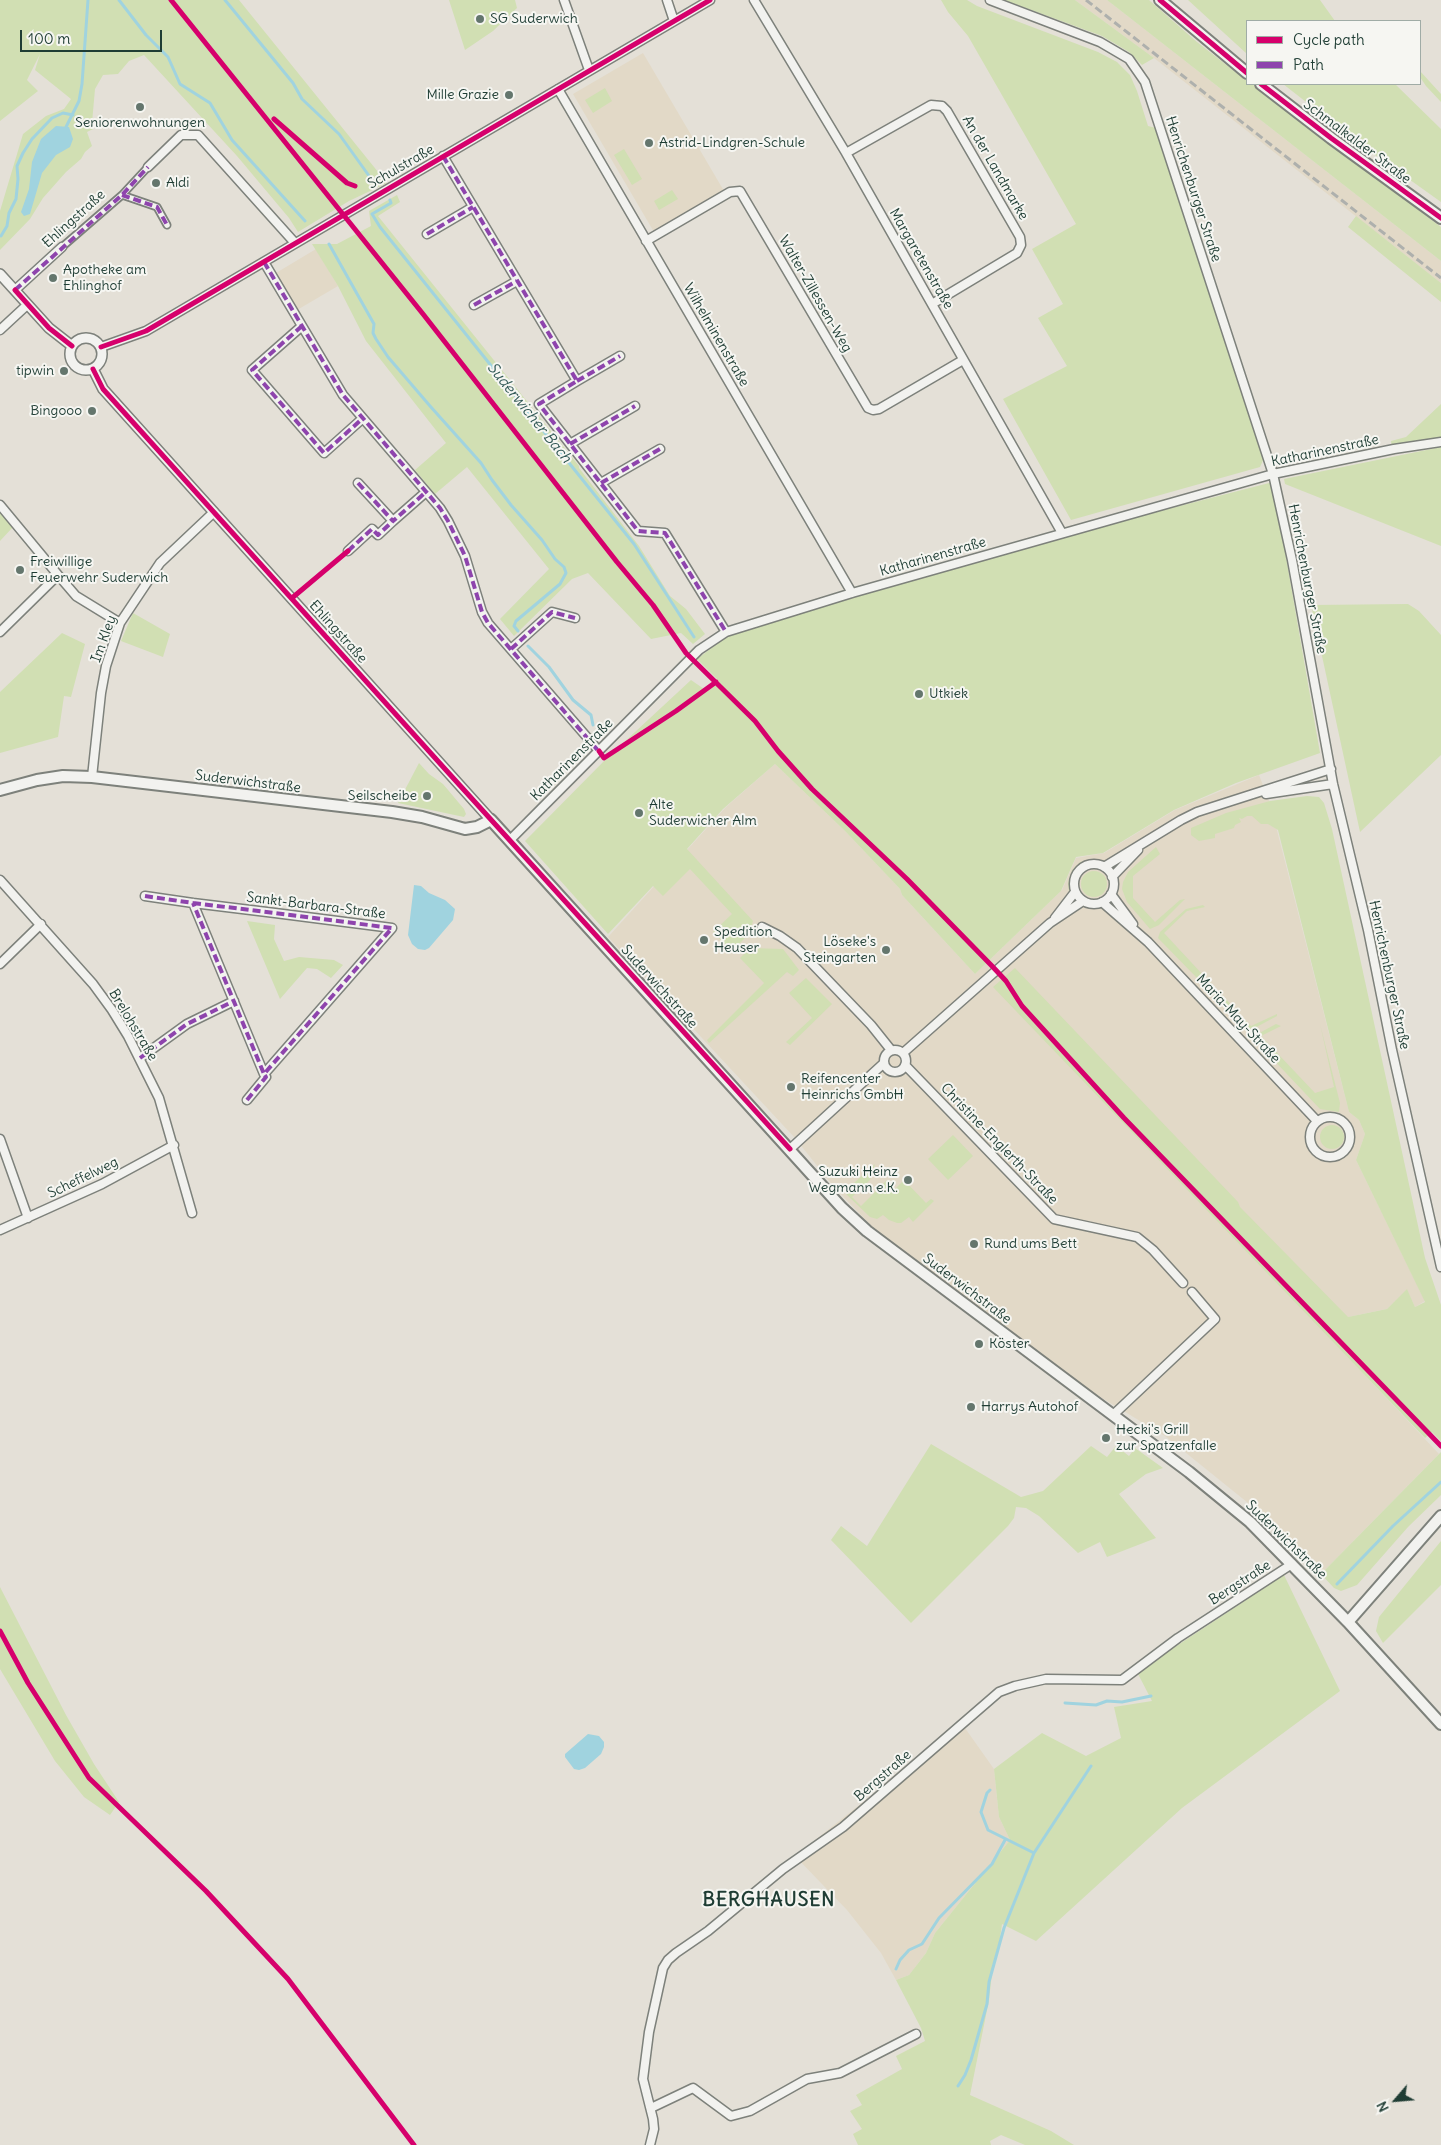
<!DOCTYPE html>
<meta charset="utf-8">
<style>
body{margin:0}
#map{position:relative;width:1441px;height:2145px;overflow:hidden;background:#e4e0d7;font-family:Delius,sans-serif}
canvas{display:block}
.legend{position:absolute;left:1246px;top:20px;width:175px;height:65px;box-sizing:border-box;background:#f6f6f2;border:1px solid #a0aca6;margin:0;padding:6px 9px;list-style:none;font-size:15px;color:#1f3d34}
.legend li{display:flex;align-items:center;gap:10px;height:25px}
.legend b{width:25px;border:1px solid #a0aca6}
.north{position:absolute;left:1371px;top:2075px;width:50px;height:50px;-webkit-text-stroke:4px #f6f6f2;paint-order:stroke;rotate:243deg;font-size:14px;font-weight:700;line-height:20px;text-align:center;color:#1f3d34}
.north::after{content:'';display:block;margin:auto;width:18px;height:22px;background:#1f3d34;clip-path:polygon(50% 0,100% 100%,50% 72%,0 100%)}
.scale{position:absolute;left:20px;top:30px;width:142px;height:22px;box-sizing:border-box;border:2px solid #1f3d34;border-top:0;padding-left:6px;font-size:15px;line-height:18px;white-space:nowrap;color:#1f3d34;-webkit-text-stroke:4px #f6f6f2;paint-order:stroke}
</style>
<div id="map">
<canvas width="1441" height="2145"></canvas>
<ul class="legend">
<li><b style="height:6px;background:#d6006c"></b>Cycle path</li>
<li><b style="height:6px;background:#8e44ad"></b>Path</li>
</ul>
<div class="north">N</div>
<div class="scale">100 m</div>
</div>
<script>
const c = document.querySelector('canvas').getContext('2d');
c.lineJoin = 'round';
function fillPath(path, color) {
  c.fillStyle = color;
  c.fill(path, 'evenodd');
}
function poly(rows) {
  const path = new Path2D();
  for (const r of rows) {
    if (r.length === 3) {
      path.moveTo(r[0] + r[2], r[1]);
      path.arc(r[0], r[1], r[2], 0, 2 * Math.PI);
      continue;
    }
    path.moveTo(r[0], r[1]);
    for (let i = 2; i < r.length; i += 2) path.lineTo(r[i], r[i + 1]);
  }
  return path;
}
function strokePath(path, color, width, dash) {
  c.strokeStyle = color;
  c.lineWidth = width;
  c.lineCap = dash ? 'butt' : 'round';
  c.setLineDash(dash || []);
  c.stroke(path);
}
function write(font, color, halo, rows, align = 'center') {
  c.font = font + ' Delius,sans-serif';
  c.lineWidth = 4;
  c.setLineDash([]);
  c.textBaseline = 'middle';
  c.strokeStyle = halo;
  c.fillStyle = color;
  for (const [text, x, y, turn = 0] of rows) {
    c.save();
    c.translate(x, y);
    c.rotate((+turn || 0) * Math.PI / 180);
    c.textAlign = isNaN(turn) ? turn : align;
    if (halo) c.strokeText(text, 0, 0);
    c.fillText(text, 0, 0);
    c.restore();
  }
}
fillPath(poly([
 [1075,0,1107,0,1441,261,1441,283,1154,58],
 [643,53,724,191,654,232,573,94],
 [316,249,338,286,297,310,276,273],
 [775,764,845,831,900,889,902,895,975,974,1062,890,1076,858,1104,853,1175,810,1259,775,1270,803,1349,1112,1359,1120,1365,1134,1356,1160,1425,1301,1415,1307,1407,1290,1387,1309,1348,1317,1329,1337,1439,1454,1321,1574,1258,1511,1165,1436,1057,1371,880,1235,834,1187,795,1138,608,937,726,807],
 [960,1721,994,1769,999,1817,1010,1840,935,1933,926,1953,909,1975,896,1980,881,1953,847,1910,795,1856,954,1730]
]), '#e2d9c7');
fillPath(poly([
 [0,0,239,0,387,183,349,201,298,232,289,218,237,156,144,55,129,61,118,74,103,75,95,89,92,123,93,129,87,132,92,146,85,152,81,159,66,172,43,198,30,219,0,250,0,211,23,134,46,116,64,109,71,99,35,70,40,54,27,80,38,91,0,121],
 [449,0,515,0,517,8,493,31,465,50],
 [941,0,967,0,977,6,1098,52,1117,62,1130,75,1137,91,1148,126,1156,128,1224,340,1264,458,1260,467,1071,520,1003,399,1067,366,1038,318,1063,304,1032,249,1076,224,968,36,948,12],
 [1004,0,1075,0,1154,58,1142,65,1129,52,1102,36],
 [1107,0,1149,0,1197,42,1247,81,1247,84,1252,84,1441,227,1441,261],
 [1188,0,1320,0,1335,21,1247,21,1247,54],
 [1420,71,1441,94,1441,102,1426,86,1420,77],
 [1283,84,1395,84,1441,129,1441,202,1364,147],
 [605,88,612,101,593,113,585,100],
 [624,149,642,179,632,185,614,155],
 [672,190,678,199,659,210,654,201],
 [397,195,400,202,378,216,579,466,579,468,639,546,670,596,686,609,705,634,693,644,681,633,651,639,588,573,572,579,514,636,500,619,549,569,467,467,435,494,415,470,446,443,366,341,338,286,312,244,337,244,371,226,369,211],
 [1356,216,1441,283,1441,302,1348,227],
 [1441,404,1441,440,1392,448,1391,441,1406,437],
 [1441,447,1441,546,1285,484,1284,479],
 [1273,482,1320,753,1236,783,1174,810,1103,853,1076,857,1061,891,975,974,902,895,900,889,845,831,775,764,723,809,687,849,753,921,749,934,733,950,729,949,713,932,732,914,690,869,663,896,653,886,608,934,525,841,607,758,691,680,707,691,717,679,697,659,730,634,1063,536],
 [0,511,13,527,0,541],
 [1408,604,1419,611,1441,635,1441,755,1360,832,1311,605],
 [133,613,170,634,163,657,121,641],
 [62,633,85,644,71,697,64,696,58,737,0,753,0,692],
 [419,763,429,774,443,784,464,809,466,814,464,817,398,803],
 [1307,796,1319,797,1324,803,1332,829,1425,1258,1441,1305,1441,1441,1432,1432,1425,1438,993,987,1015,968,1238,1202,1240,1207,1348,1317,1387,1309,1407,1289,1415,1307,1425,1302,1356,1160,1365,1134,1359,1120,1349,1112,1278,830,1268,824,1261,824,1252,816,1247,816,1242,819,1239,818,1241,822,1235,825,1234,828,1215,834,1215,838,1199,841,1191,835,1191,828,1226,813,1270,801],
 [1156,847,1160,854,1133,876,1133,898,1155,922,1180,900,1185,899,1159,925,1150,929,1127,902,1122,889,1123,882,1128,872],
 [1091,859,1105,861,1090,861,1076,869,1069,893,1068,883,1072,870,1080,862],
 [1094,884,13],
 [1203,905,1205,907,1187,911,1164,933,1204,976,1198,979,1158,938,1160,932,1186,909],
 [247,921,275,925,274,939,284,961,299,957,334,960,343,965,331,978,317,969,307,968,280,999],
 [750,948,783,949,799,970,793,976,787,972,709,1043,707,1040,764,983,740,958],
 [806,978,832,1004,790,1045,786,1042,812,1018,789,993],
 [1209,981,1251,1026,1277,1014,1277,1016,1247,1032,1203,984],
 [1276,1024,1281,1026,1261,1036,1315,1093,1334,1087,1320,1024,1340,1103,1339,1112,1320,1109,1252,1037],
 [1332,1137,12],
 [953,1135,973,1156,948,1180,928,1159],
 [875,1164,870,1180,852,1197,861,1206,887,1180,895,1189,904,1180,926,1203,931,1199,934,1201,913,1222,909,1217,901,1223,897,1223,889,1220,883,1215,877,1219,870,1217,844,1192],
 [931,1444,1021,1497,1043,1491,1091,1446,1107,1457,1116,1446,1129,1456,1135,1448,1163,1468,1146,1474,1119,1494,1156,1538,1107,1557,1100,1542,1078,1553,1039,1516,1026,1508,1016,1507,1014,1518,1008,1526,911,1623,831,1540,841,1526,867,1546],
 [1441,1452,1441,1495,1408,1527,1357,1585,1341,1591,1334,1588,1321,1574],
 [1441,1541,1441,1585,1383,1643,1376,1631,1379,1617],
 [1284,1575,1340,1691,1182,1808,1036,1941,1002,1924,1000,1939,993,1964,989,2000,970,2095,1051,2131,1074,2145,1025,2145,1001,2135,990,2141,991,2145,858,2145,853,2134,862,2129,850,2111,862,2105,856,2095,902,2069,896,2056,925,2041,921,2028,896,1980,909,1975,926,1953,935,1933,1010,1840,999,1817,994,1769,1042,1733,1086,1756,1121,1738,1114,1707,1152,1701,1137,1672],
 [0,1587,66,1715,94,1764,119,1802,110,1815,84,1797,55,1761,0,1669]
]), '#d1dfb3');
fillPath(poly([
 [56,126,69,127,73,139,70,147,56,155,42,173,30,214,24,216,21,212,29,189,32,162,41,139],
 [414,885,421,886,429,893,445,900,455,909,453,920,429,948,425,950,418,949,412,944,408,935],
 [588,1734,599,1736,604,1742,604,1747,601,1754,585,1768,579,1770,574,1769,565,1757,565,1754]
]), '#a0d3df');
strokePath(poly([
 [119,0,146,35,168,57,180,84,210,103,232,140,305,221],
 [225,0,293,83,302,99,339,134,372,180],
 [66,127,79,101,82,84,88,0],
 [390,200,391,203,372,214,380,227,634,544,694,637],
 [1,236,7,226,9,213,16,199,18,179,17,166,23,153,32,139,52,118,63,113,73,115],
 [329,244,374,324,373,333,376,339,388,357,430,406,481,463,492,480,511,505,542,540,555,559,564,567,566,573,560,584,516,621,514,626,518,631],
 [528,646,549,667,573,700,591,715,593,725],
 [1337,1584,1393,1526,1441,1482],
 [1065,1703,1096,1705,1107,1701,1122,1702,1151,1696],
 [990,1790,987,1793,981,1812,988,1830,1034,1853],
 [896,1969,900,1960,909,1950,922,1944,939,1918,992,1864,1005,1840],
 [958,2086,965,2075,971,2060,987,2004,989,1982,1004,1928,1034,1853,1091,1766]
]), '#a0d3df', 3);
const pedestrian = poly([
 [122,195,157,207,167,225],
 [62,247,122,195,148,167]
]);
const minor = poly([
 [564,0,589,70],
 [667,0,674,21],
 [754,0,846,153,1062,533],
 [990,0,1100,42,1129,59,1145,82,1273,474,1292,560,1333,784,1368,930,1392,1050,1441,1267],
 [558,89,852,593],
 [846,153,931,105,942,106,947,111,1020,237,1021,245,1017,253,932,304],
 [443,156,577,381,539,404,638,531,665,533,726,632],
 [148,167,181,135,198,135,295,243],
 [427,234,473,207],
 [646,241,730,192,740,191,868,408,873,410,879,409,963,360],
 [264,262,343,395,440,508,448,521,465,556,482,612,488,623,599,751],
 [15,290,62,247],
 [474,305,517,281],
 [302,326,252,370,324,453,362,419],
 [0,330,27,305],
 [101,347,146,331,710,0],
 [577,381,620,356],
 [570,444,635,406],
 [358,483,393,521,426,492],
 [601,483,660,449],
 [0,505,58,575,0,632],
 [348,551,372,529,378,535,393,521],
 [58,575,76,596,120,623],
 [511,649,552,612,575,618],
 [92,777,101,693,106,666,120,623,160,563,214,512],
 [1266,794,1333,784],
 [510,840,699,650,726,632,852,593,1273,474,1394,449,1441,442],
 [1094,884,20],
 [1104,867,1181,820,1197,812,1331,769],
 [1112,877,1138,850],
 [0,880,93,984,112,1010,128,1036,159,1098,192,1213],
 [1111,894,1133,924],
 [145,896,193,903],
 [1102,902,1148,942,1317,1121],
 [193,903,275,913,392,928,264,1074,193,903],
 [1055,918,1075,892],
 [762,927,780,936,797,948,871,1025,891,1050],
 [0,964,41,924],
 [895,1061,11],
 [903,1053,1050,923,1083,901],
 [140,1058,187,1024,234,1001],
 [905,1065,1054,1219,1137,1237,1153,1250,1183,1283],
 [247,1100,266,1077,264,1074],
 [1330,1137,20],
 [0,1139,28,1218],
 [790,1149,884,1063],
 [0,1230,102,1184,174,1145],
 [1113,1415,1215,1319,1192,1292],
 [651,2108,693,2088,731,2116,750,2111,807,2079,840,2073,916,2034],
 [650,2145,654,2129,653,2119,643,2079,649,2032,663,1968,668,1960,676,1953,708,1931,783,1869,843,1827,999,1692,1015,1686,1046,1679,1122,1680,1178,1638,1292,1564]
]);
const tertiary = poly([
 [0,274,49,328,72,346],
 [86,354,16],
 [93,369,103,389,491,820]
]);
const secondary = poly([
 [1160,0,1247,73],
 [1261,84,1331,138,1441,218],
 [0,790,37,780,63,776,92,777,392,812,422,817,465,829,477,827,491,820,842,1208,867,1231,1189,1472,1250,1522,1348,1622,1441,1724],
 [1348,1622,1441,1516]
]);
strokePath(pedestrian, '#7d817b', 9);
strokePath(minor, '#7d817b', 11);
strokePath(tertiary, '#7d817b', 12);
strokePath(secondary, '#7d817b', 14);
strokePath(pedestrian, '#f2f2ef', 5.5);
strokePath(minor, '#f2f2ef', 8);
strokePath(tertiary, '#f2f2ef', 9);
strokePath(secondary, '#f2f2ef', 10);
strokePath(poly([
 [1086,0,1441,278]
]), '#aeb0ad', 3, [8, 4]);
strokePath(poly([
 [443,156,577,381,539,404,638,531,665,533,726,632],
 [122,195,157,207,167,225],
 [427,234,473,207],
 [264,262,343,395,440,508,448,521,465,556,482,612,488,623,601,754],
 [15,290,122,195,148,167],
 [474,305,517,281],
 [302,326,252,370,324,453,362,419],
 [577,381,620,356],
 [570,444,635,406],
 [358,483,393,521,426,492],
 [601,483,660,449],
 [348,551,372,529,378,535,393,521],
 [511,649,552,612,575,618],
 [145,896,193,903],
 [193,903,275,913,392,928,264,1074,193,903],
 [140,1058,187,1024,234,1001],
 [247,1100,266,1077,264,1074]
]), '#8e44ad', 4, [8, 4]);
strokePath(poly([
 [171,0,423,314,617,562,653,605,686,653,755,721,778,751,812,789,907,879,992,966,1006,981,1022,1006,1124,1118,1441,1446],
 [1160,0,1247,73],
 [1261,84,1331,138,1441,218],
 [274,119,347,183,355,186],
 [15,290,49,328,72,346],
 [101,347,146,331,710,0],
 [93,369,103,389,445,769,790,1149],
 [292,598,348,551],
 [599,751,604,758,676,711,716,682],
 [0,1631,28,1683,89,1778,206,1891,288,1979,414,2145]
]), '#d6006c', 5);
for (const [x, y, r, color] of [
 [480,19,5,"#64766d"],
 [509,95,5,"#64766d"],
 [140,107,5,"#64766d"],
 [649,143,5,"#64766d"],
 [156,183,5,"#64766d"],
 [53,278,5,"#64766d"],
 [64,371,5,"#64766d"],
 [92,411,5,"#64766d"],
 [20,570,5,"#64766d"],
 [919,694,5,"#64766d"],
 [427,796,5,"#64766d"],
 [639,813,5,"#64766d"],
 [704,940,5,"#64766d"],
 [886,950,5,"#64766d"],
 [791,1087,5,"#64766d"],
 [908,1180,5,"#64766d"],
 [974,1244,5,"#64766d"],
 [979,1344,5,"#64766d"],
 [971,1407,5,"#64766d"],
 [1106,1438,5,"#64766d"]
]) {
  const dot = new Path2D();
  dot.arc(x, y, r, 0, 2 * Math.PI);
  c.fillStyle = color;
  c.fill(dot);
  strokePath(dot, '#f6f6f2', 2);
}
write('14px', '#1f3d34', '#f6f6f2', [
 ["SG Suderwich",490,19],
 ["Mille Grazie",499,95,"right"],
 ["Seniorenwohnungen",140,123,"center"],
 ["Astrid-Lindgren-Schule",659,143],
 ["Aldi",166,183],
 ["Apotheke am",63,270],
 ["Ehlinghof",63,286],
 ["tipwin",54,371,"right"],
 ["Bingooo",82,411,"right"],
 ["Freiwillige",30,562],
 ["Feuerwehr Suderwich",30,578],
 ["Utkiek",929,694],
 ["Seilscheibe",417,796,"right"],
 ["Alte",649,805],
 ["Suderwicher Alm",649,821],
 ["Spedition",714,932],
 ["Heuser",714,948],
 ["Löseke's",876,942,"right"],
 ["Steingarten",876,958,"right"],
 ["Reifencenter",801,1079],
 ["Heinrichs GmbH",801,1095],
 ["Suzuki Heinz",898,1172,"right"],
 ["Wegmann e.K.",898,1188,"right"],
 ["Rund ums Bett",984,1244],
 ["Köster",989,1344],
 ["Harrys Autohof",981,1407],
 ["Hecki's Grill",1116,1430],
 ["zur Spatzenfalle",1116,1446]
], 'left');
write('14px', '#1f3d34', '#f6f6f2', [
 ["Schmalkalder Straße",1357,142,37],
 ["Schulstraße",401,167,-30],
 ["An der Landmarke",995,168,60],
 ["Henrichenburger Straße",1193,189,72],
 ["Ehlingstraße",74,219,-42],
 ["Margaretenstraße",921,259,60],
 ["Walter-Zillessen-Weg",815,294,60],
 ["Wilhelminenstraße",716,335,60],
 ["Katharinenstraße",1325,451,-12],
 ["Katharinenstraße",933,557,-16],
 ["Henrichenburger Straße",1307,579,79],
 ["Ehlingstraße",338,632,48],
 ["Im Kley",104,639,-70],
 ["Katharinenstraße",572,760,-45],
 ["Suderwichstraße",248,782,7],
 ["Sankt-Barbara-Straße",316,906,7],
 ["Henrichenburger Straße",1389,975,78],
 ["Suderwichstraße",659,987,48],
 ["Maria-May-Straße",1238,1019,47],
 ["Brelohstraße",133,1025,59],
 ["Christine-Englerth-Straße",999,1144,46],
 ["Scheffelweg",83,1178,-26],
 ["Suderwichstraße",967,1289,37],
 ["Suderwichstraße",1286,1540,44],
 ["Bergstraße",1240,1583,-33],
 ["Bergstraße",883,1776,-41]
]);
write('italic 15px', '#335a57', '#f6f6f2', [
 ["Suderwicher Bach",529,413,51]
]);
c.letterSpacing = '1px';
write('bold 19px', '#1f3d34', '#f6f6f2', [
 ["BERGHAUSEN",769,1901]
]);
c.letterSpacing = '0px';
</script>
